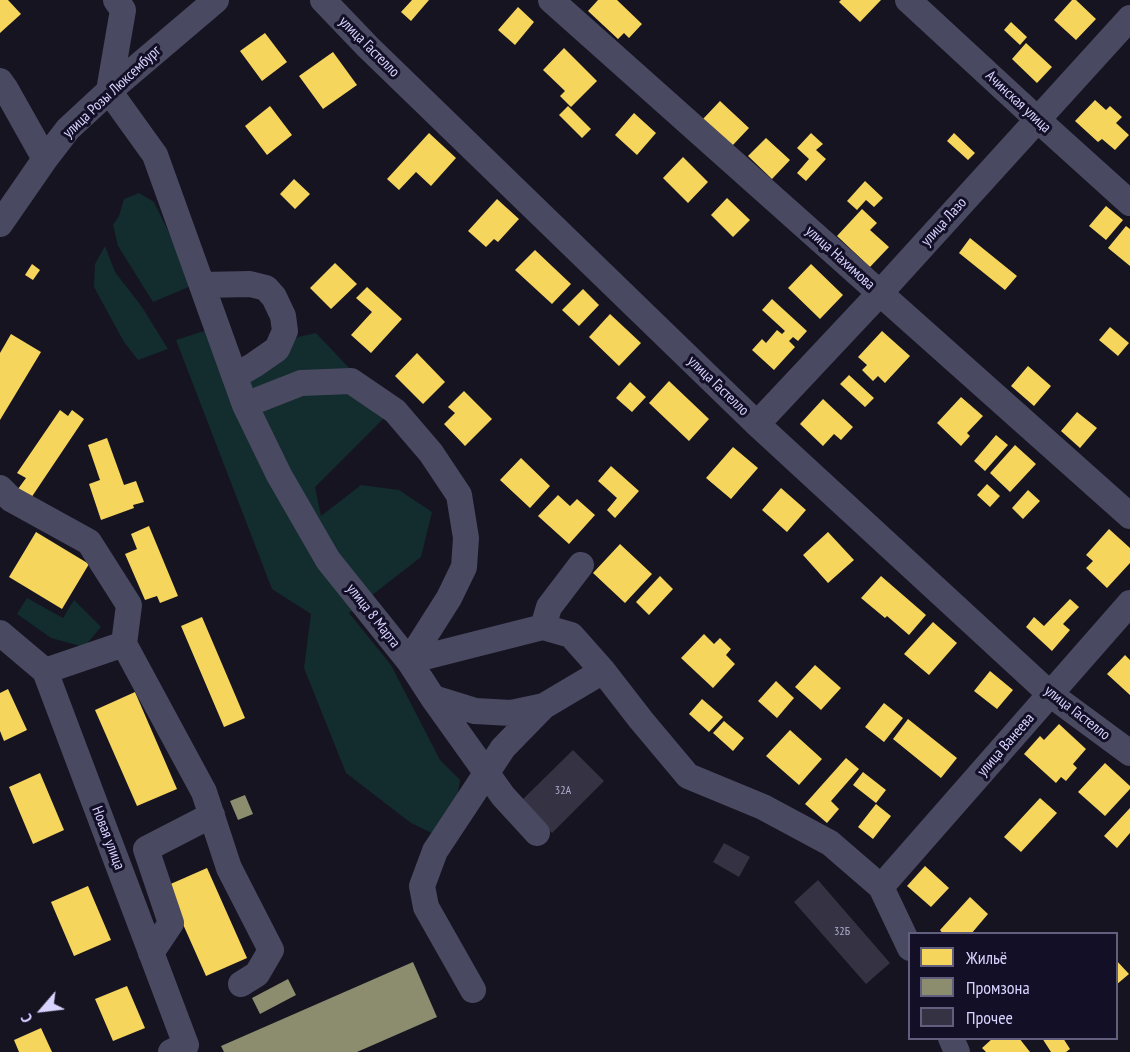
<!DOCTYPE html>
<meta charset="utf-8">
<style>
body{margin:0}
#map{position:relative;width:1130px;height:1052px;overflow:hidden;background:#161421;font-family:"PT Sans Narrow",sans-serif}
canvas{display:block}
.legend{position:absolute;left:908px;top:932px;width:210px;height:108px;box-sizing:border-box;background:#130f26;border:2px solid #625e7d;margin:0;padding:8px 10px;list-style:none;font-size:18px;color:#d9d4ff}
.legend li{display:flex;align-items:center;gap:12px;height:30px}
.legend b{width:30px;border:2px solid #625e7d}
.north{position:absolute;left:12px;top:980px;width:60px;height:60px;-webkit-text-stroke:4px #130f26;paint-order:stroke;rotate:242deg;font-size:16px;font-weight:700;line-height:24px;text-align:center;color:#d9d4ff}
.north::after{content:'';display:block;margin:auto;width:21px;height:27px;background:#d9d4ff;clip-path:polygon(50% 0,100% 100%,50% 72%,0 100%)}
</style>
<div id="map">
<canvas width="1130" height="1052"></canvas>
<ul class="legend">
<li><b style="height:16px;background:#f6d55c"></b>Жильё</li>
<li><b style="height:16px;background:#8c8c6e"></b>Промзона</li>
<li><b style="height:16px;background:#343243"></b>Прочее</li>
</ul>
<div class="north">С</div>
</div>
<script>
const c = document.querySelector('canvas').getContext('2d');
c.lineJoin = 'round';
function fillPath(path, color) {
  c.fillStyle = color;
  c.fill(path, 'evenodd');
}
function poly(rows) {
  const path = new Path2D();
  for (const r of rows) {
    path.moveTo(r[0], r[1]);
    for (let i = 2; i < r.length; i += 2) path.lineTo(r[i], r[i + 1]);
  }
  return path;
}
function strokePath(path, color, width, dash) {
  c.strokeStyle = color;
  c.lineWidth = width;
  c.lineCap = dash ? 'butt' : 'round';
  c.setLineDash(dash || []);
  c.stroke(path);
}
function write(font, color, halo, rows, align = 'center') {
  c.font = font + ' "PT Sans Narrow",sans-serif';
  c.lineWidth = 6;
  c.setLineDash([]);
  c.textBaseline = 'middle';
  c.strokeStyle = halo;
  c.fillStyle = color;
  for (const [text, x, y, turn = 0] of rows) {
    c.save();
    c.translate(x, y);
    c.rotate((+turn || 0) * Math.PI / 180);
    c.textAlign = isNaN(turn) ? turn : align;
    if (halo) c.strokeText(text, 0, 0);
    c.fillText(text, 0, 0);
    c.restore();
  }
}
fillPath(poly([
 [139,193,154,202,175,245,191,286,153,302,118,246,113,225,119,216,124,199],
 [105,246,115,272,142,307,168,349,138,360,124,342,94,287,95,264],
 [210,329,233,388,298,337,316,333,353,372,386,416,315,487,321,516,361,485,399,490,432,512,421,557,349,613,391,665,440,760,460,780,453,822,436,835,411,823,346,773,304,668,311,614,272,589,176,340],
 [27,598,63,618,74,600,101,627,84,647,51,638,17,614]
]), '#132c2d');
fillPath(poly([
 [0,0,8,0,21,14,0,33],
 [412,0,429,0,411,21,401,12],
 [598,0,617,0,642,24,629,38,624,33,618,39,588,11],
 [841,0,881,0,860,22,839,2],
 [1072,0,1076,0,1096,19,1076,40,1054,20],
 [518,7,534,22,515,45,498,30],
 [1011,22,1027,37,1020,45,1004,30],
 [265,33,287,62,262,81,240,51],
 [1026,43,1052,67,1037,83,1012,59],
 [564,48,597,81,571,107,560,96,565,91,543,70],
 [333,52,357,85,323,109,299,76],
 [1095,100,1106,110,1110,106,1122,117,1116,123,1129,135,1115,150,1102,139,1098,142,1075,121],
 [720,101,749,128,732,146,703,119],
 [270,106,292,135,267,155,245,126],
 [568,106,591,129,582,138,559,115],
 [634,113,656,133,637,155,615,135],
 [429,133,456,158,431,186,416,172,399,190,387,179],
 [811,133,823,144,816,150,826,159,806,181,797,173,809,159,797,148],
 [954,133,975,153,968,160,947,141],
 [766,138,790,160,772,179,748,156],
 [683,157,708,182,688,203,663,178],
 [294,179,310,194,295,209,280,194],
 [865,181,883,198,874,207,866,200,857,210,847,201],
 [727,198,750,220,733,237,711,215],
 [497,199,519,219,498,242,494,239,486,247,468,231],
 [1106,206,1123,220,1106,240,1089,226],
 [862,209,877,223,870,230,889,247,870,267,837,236],
 [1126,226,1130,229,1130,266,1108,248],
 [970,238,1017,276,1005,290,959,253],
 [535,250,571,284,552,304,515,270],
 [335,263,357,284,331,309,310,288],
 [32,264,40,270,33,280,25,275],
 [811,264,843,295,820,319,788,288],
 [367,287,402,319,371,353,351,335,372,312,356,298],
 [583,289,599,305,579,326,562,310],
 [772,299,807,331,798,341,793,337,789,341,795,347,774,370,752,350,762,339,766,343,777,330,782,334,785,331,762,310],
 [610,314,641,343,619,366,589,337],
 [1110,327,1129,343,1118,356,1099,340],
 [882,331,910,356,885,383,878,376,873,381,862,370,867,365,858,357],
 [11,334,41,352,0,420,0,353],
 [417,353,445,382,423,404,395,376],
 [1028,366,1051,386,1034,406,1011,386],
 [849,375,874,398,865,407,840,384],
 [669,381,709,419,689,441,649,403],
 [630,382,646,397,632,412,616,398],
 [464,391,492,419,465,446,444,424,455,413,448,407],
 [961,397,983,416,967,433,970,436,961,446,937,423],
 [823,399,853,427,841,440,834,434,823,446,800,424],
 [60,410,68,416,72,410,84,419,31,498,18,489,26,478,17,473],
 [1077,412,1097,428,1080,448,1061,431],
 [996,435,1008,445,985,471,974,461],
 [107,438,124,485,136,481,144,502,133,505,134,508,101,520,89,484,100,480,88,445],
 [1015,445,1036,464,1010,492,990,473],
 [733,447,758,468,731,499,706,478],
 [521,458,550,486,530,508,500,480],
 [611,466,639,491,615,518,607,510,617,498,598,481],
 [987,484,1000,496,990,507,977,495],
 [781,488,806,510,787,532,762,510],
 [1028,490,1040,501,1023,519,1012,508],
 [558,495,570,506,577,499,595,515,569,544,538,516],
 [149,526,178,596,160,603,157,596,145,600,125,554,137,549,131,534],
 [1109,529,1130,548,1130,563,1107,588,1086,568,1093,561,1086,555],
 [36,532,89,564,62,609,9,577],
 [828,532,854,560,828,583,803,555],
 [620,544,652,574,625,603,593,573],
 [660,576,673,589,649,615,636,602],
 [881,576,926,615,909,635,887,616,885,618,861,598],
 [1070,599,1079,607,1063,624,1070,630,1052,651,1026,627,1034,617,1044,626],
 [202,617,245,718,224,727,181,626],
 [933,622,957,643,929,675,904,654],
 [704,634,714,644,720,638,731,649,726,655,735,664,713,688,681,658],
 [1125,655,1130,660,1130,695,1107,674],
 [815,665,841,688,821,710,795,687],
 [990,671,1013,690,997,709,974,691],
 [776,681,794,698,777,718,758,701],
 [8,689,27,730,4,741,0,731,0,693],
 [135,692,177,789,137,806,95,710],
 [702,699,723,717,709,732,689,714],
 [884,703,903,718,884,742,865,727],
 [908,719,957,758,941,778,893,739],
 [724,721,744,738,733,751,713,733],
 [1059,724,1086,749,1073,764,1077,768,1066,781,1061,777,1056,783,1024,754,1040,736,1044,740],
 [790,730,822,759,799,785,766,756],
 [846,758,859,769,831,801,839,809,827,823,805,804],
 [1105,763,1130,786,1130,789,1105,816,1078,792],
 [863,772,886,790,876,803,853,785],
 [40,773,64,830,33,844,9,787],
 [1040,798,1057,813,1021,852,1004,837],
 [876,804,891,816,873,839,858,827],
 [1130,808,1130,833,1117,848,1104,836],
 [925,866,949,888,931,907,907,886],
 [207,868,247,958,206,976,166,886],
 [88,886,111,940,74,956,51,902],
 [970,897,988,914,971,934,943,934,940,930],
 [1116,960,1129,974,1116,985],
 [127,986,145,1028,113,1041,95,999],
 [41,1028,52,1052,19,1052,14,1040],
 [993,1038,1019,1038,1030,1052,986,1052,982,1048],
 [1042,1038,1063,1038,1070,1049,1066,1052,1051,1052]
]), '#f6d55c');
fillPath(poly([
 [245,795,253,814,238,820,230,801],
 [413,962,437,1017,357,1052,224,1052,221,1046],
 [288,979,296,995,260,1014,252,998]
]), '#8c8c6e');
fillPath(poly([
 [573,750,604,781,552,833,521,801],
 [724,843,750,857,739,877,713,862],
 [818,880,890,963,866,984,794,902]
]), '#343243');
strokePath(poly([
 [323,0,368,47,757,424,1050,694,1130,753],
 [551,0,1130,516],
 [908,0,1038,120,1130,203],
 [0,81,5,88,45,159],
 [109,91,155,155,245,405,279,475,328,560,409,661,433,698,503,796,537,833],
 [109,91,123,10,116,0],
 [0,224,45,159,68,129,109,91,216,0],
 [202,285,250,284,266,288,274,297,283,316,285,331,277,349,254,365,235,376],
 [245,405,301,383,351,381,395,411,431,453,459,495,466,538,464,567,449,598,409,661],
 [757,424,880,293,1130,18],
 [0,488,11,499,89,542,129,605,124,644,204,792,229,868,271,950,257,974,241,984],
 [543,627,549,607,581,565],
 [0,633,45,671,186,1045,171,1052],
 [409,661,543,627,571,635,603,671,641,720,688,776,763,807,830,843,881,887,910,948],
 [45,671,124,644],
 [433,698,475,711,511,713,544,706,603,671],
 [881,887,1130,603],
 [151,953,171,923,146,849,212,815],
 [473,990,426,907,422,886,435,851,503,748,544,706],
 [951,1038,957,1052]
]), '#4a4962', 26);
write('12px', '#b0acd0', null, [
 ["32А",563,791],
 ["32Б",842,932]
]);
write('15px', '#d9d4ff', '#130f26', [
 ["улица Гастелло",369,47,45],
 ["улица Розы Люксембург",112,92,-43],
 ["Ачинская улица",1018,102,43],
 ["улица Лазо",944,222,-48],
 ["улица Нахимова",840,258,42],
 ["улица Гастелло",718,386,44],
 ["улица 8 Марта",373,616,52],
 ["улица Гастелло",1077,713,38],
 ["улица Ванеева",1006,745,-49],
 ["Новая улица",108,838,69]
]);
</script>
